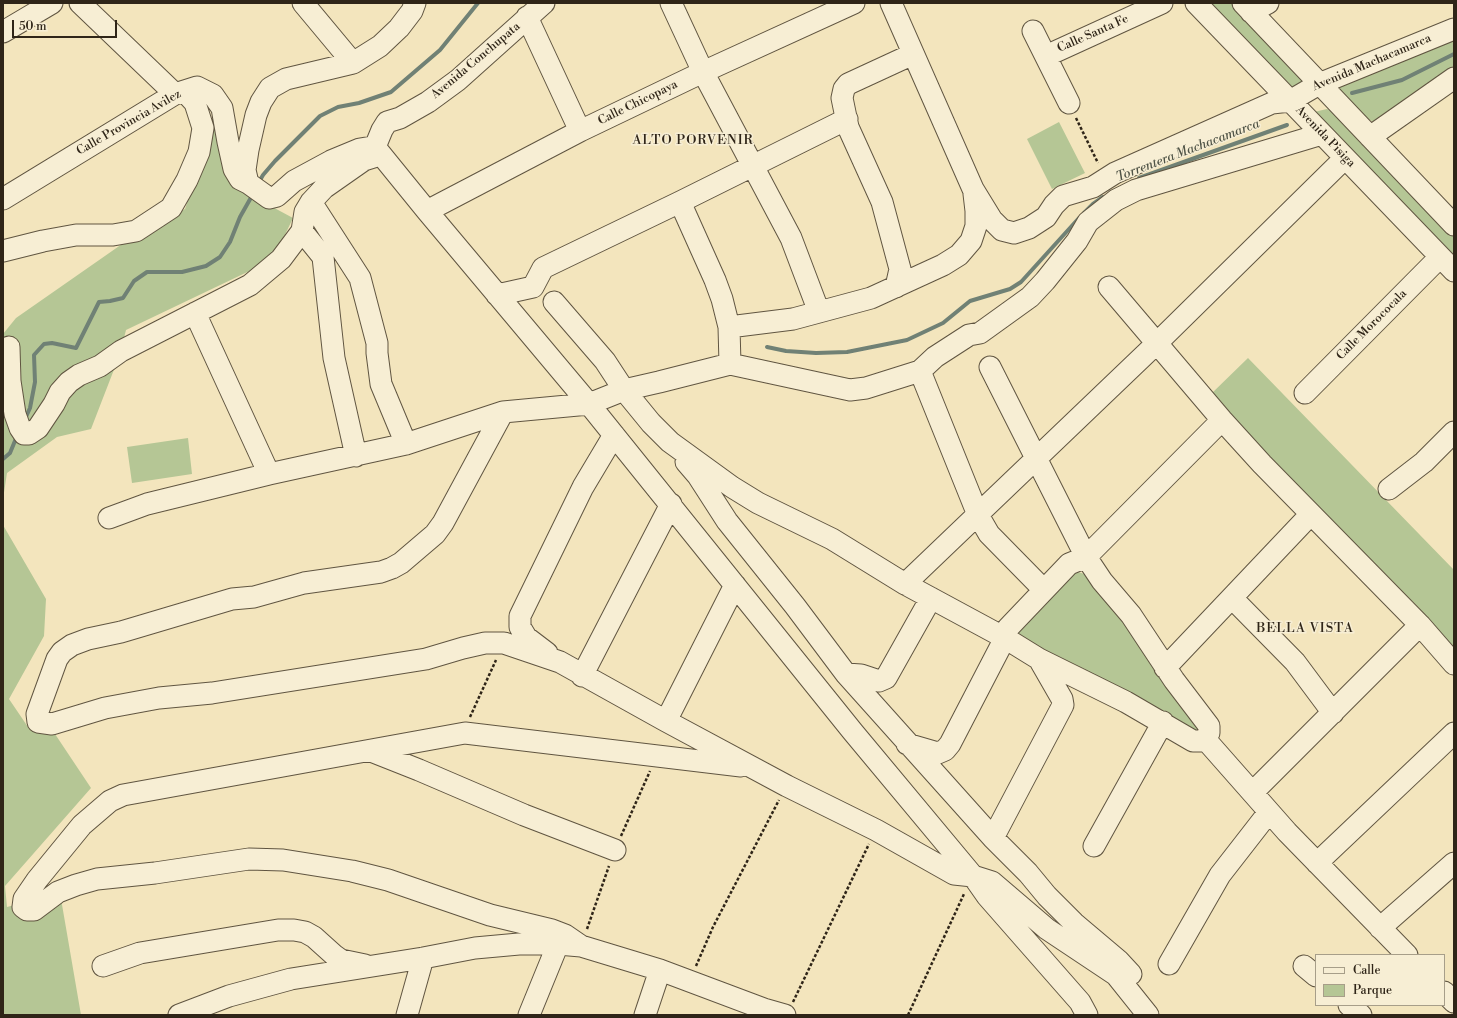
<!DOCTYPE html>
<style>
body{margin:0}
#map{position:relative;width:1457px;height:1018px;overflow:hidden;background:#f3e5bd;font-family:"Libre Bodoni",serif}
canvas{display:block}
.frame{position:absolute;inset:0;border:4px solid #2f2518;pointer-events:none}
.legend{position:absolute;left:1315px;top:954px;width:130px;height:52px;box-sizing:border-box;background:#f7eed4;border:1px solid #a79e89;margin:0;padding:5px 7px;list-style:none;font-size:12px;color:#2f2518}
.legend li{display:flex;align-items:center;gap:8px;height:20px}
.legend b{width:20px;border:1px solid #a79e89}
.scale{position:absolute;left:12px;top:20px;width:105px;height:18px;box-sizing:border-box;border:2px solid #2f2518;border-top:0;padding-left:5px;font-size:12px;line-height:14px;white-space:nowrap;color:#2f2518;-webkit-text-stroke:3px #f7eed4;paint-order:stroke}
</style>
<div id="map">
<canvas width="1457" height="1018"></canvas>
<div class="frame"></div>
<ul class="legend">
<li><b style="height:5px;background:#f7eed4"></b>Calle</li>
<li><b style="height:11px;background:#b5c695"></b>Parque</li>
</ul>
<div class="scale">50 m</div>
</div>
<script>
const c = document.querySelector('canvas').getContext('2d');
c.lineJoin = 'round';
function fillPath(path, color) {
  c.fillStyle = color;
  c.fill(path, 'evenodd');
}
function poly(rows) {
  const path = new Path2D();
  for (const r of rows) {
    path.moveTo(r[0], r[1]);
    for (let i = 2; i < r.length; i += 2) path.lineTo(r[i], r[i + 1]);
  }
  return path;
}
function strokePath(path, color, width, dash) {
  c.strokeStyle = color;
  c.lineWidth = width;
  c.lineCap = dash ? 'butt' : 'round';
  c.setLineDash(dash || []);
  c.stroke(path);
}
function write(font, color, halo, rows, align = 'center') {
  c.font = font + ' "Libre Bodoni",serif';
  c.lineWidth = 3;
  c.setLineDash([]);
  c.textBaseline = 'middle';
  c.strokeStyle = halo;
  c.fillStyle = color;
  for (const [text, x, y, turn = 0] of rows) {
    c.save();
    c.translate(x, y);
    c.rotate((+turn || 0) * Math.PI / 180);
    c.textAlign = isNaN(turn) ? turn : align;
    if (halo) c.strokeText(text, 0, 0);
    c.fillText(text, 0, 0);
    c.restore();
  }
}
fillPath(poly([
 [1204,3,1231,3,1309,84,1296,94],
 [1454,35,1454,71,1380,121,1372,121,1367,119,1340,90,1338,84],
 [1327,109,1335,112,1454,235,1454,264,1314,112],
 [218,110,239,189,293,218,283,239,262,265,126,330,120,354,91,429,57,437,7,473,3,499,3,334,16,318,135,235,185,209],
 [1059,122,1085,173,1052,189,1027,139],
 [1248,358,1454,570,1454,651,1417,606,1310,501,1211,394],
 [188,438,192,474,132,483,127,447],
 [3,525,46,599,44,636,9,699,28,727,51,728,91,788,5,886,7,907,60,893,81,1015,3,1015],
 [1068,571,1078,572,1091,576,1200,721,1199,732,1107,686,1011,632]
]), '#b5c695');
strokePath(poly([
 [1352,93,1402,80,1454,54],
 [1139,178,1287,125],
 [259,182,263,175,275,161,320,116,338,107,359,103,391,92,440,50,478,3],
 [1084,213,1093,204,1103,197],
 [767,347,786,351,816,353,847,352,907,340,943,323,970,301,1010,289,1021,282,1079,218],
 [25,419,30,408,35,382,34,355,44,344,52,343,76,348,99,302,110,301,123,298,134,281,147,272,182,272,206,266,220,257,230,242,240,217,253,194],
 [3,459,10,453,17,436]
]), '#708175', 4);
const minor = poly([
 [80,3,175,94],
 [303,3,353,63],
 [671,3,703,72,791,238,819,312],
 [891,3,973,189,992,220,1002,230,1014,233,1029,228,1046,217,1054,205,1063,196,1093,187,1115,173,1272,103,1290,101,1319,84,1454,29],
 [1196,3,1454,271],
 [1243,3,1454,225],
 [1251,12,1268,3],
 [527,17,580,131],
 [1033,31,1069,103],
 [3,32,52,3],
 [1046,56,1162,3],
 [1370,137,1454,78],
 [372,147,360,149,331,161,294,181,277,196,269,198,248,183,245,170,248,150,256,115,261,102,270,88,286,79,353,63,380,46,399,28,412,11,415,3],
 [375,147,427,211,589,404,853,732,973,876,987,896,1080,1002,1087,1015],
 [375,147,382,130,387,122,400,118,428,102,458,80,544,3],
 [3,199,175,94,197,87,213,95,222,108,228,142,234,169,240,179,248,183],
 [311,202,360,278,377,343,377,353,381,384,406,444],
 [680,202,715,280,722,299,729,327],
 [427,211,580,131,703,72,854,3],
 [302,231,323,257,334,358,356,456],
 [3,251,43,241,76,235,113,235,136,231,171,208,187,180,199,152,203,128,195,103,184,91],
 [896,287,900,269,882,202,848,127,842,98,844,89,848,84,913,54],
 [1109,287,1222,420,1262,464,1420,625,1454,664],
 [497,295,533,287,543,268,680,202,847,119],
 [554,302,605,361,624,390,651,423,670,442,732,487,758,503,832,539,905,584,1005,638,1039,659,1126,702,1193,741,1200,741,1205,739,1209,733,1209,726,1174,680,1131,615,1102,581,1086,557,990,367],
 [195,313,269,474],
 [9,347,10,381,15,414,20,428,24,434,29,434,38,428,54,404,60,392,69,382,79,375,100,366,121,351,250,285,281,259,302,231,305,212,311,202,324,188,364,160,380,155],
 [730,364,729,327,793,319,871,298,943,265,959,255,971,241,976,226,976,211,974,194],
 [920,371,978,515,989,534,1044,590],
 [1305,393,1440,257],
 [503,412,443,523,435,534,401,563,392,568,381,572,304,583,254,597,232,599,121,632,88,639,72,645,62,652,57,659,37,714,38,722,52,724,105,708,159,698,212,693,426,659,463,648,485,643,504,643,560,662,666,721,787,786,876,830,954,874,973,876,992,882,1047,929,1116,975,1148,1015],
 [686,462,698,476,727,521,795,606,846,674,993,838,1028,873,1047,896,1074,923,1119,961,1131,974],
 [1389,489,1424,462,1454,432],
 [109,518,147,504,269,474,406,444,503,412,589,404,624,390,659,382,730,364,850,390,866,388,920,371,935,357,969,335,980,333,1030,297,1045,281,1077,241,1088,222,1116,200,1136,190,1322,134],
 [905,584,1157,343,1345,158],
 [1232,598,1295,662,1333,713],
 [547,653,526,637,520,627,520,616,583,487,614,435],
 [1165,668,1311,514],
 [846,674,861,675,879,681,886,678,931,598],
 [582,676,671,504],
 [666,721,735,585],
 [1205,739,1287,832,1407,955],
 [907,744,938,753,945,750,950,744,1005,638,1008,628,1069,564,1086,557,1222,420],
 [371,751,419,770,524,815,615,850],
 [1253,792,1420,625],
 [993,838,1063,705,1062,699,1039,659],
 [1094,846,1163,722],
 [1317,863,1454,733],
 [1380,928,1454,863],
 [581,946,565,935,552,930,490,915,388,880,352,871,283,860,249,859,155,873,97,879,76,885,58,892,34,910,27,910,23,907,24,899,37,880,82,825,110,801,123,795,465,733,741,766],
 [1169,964,1220,875,1269,812],
 [103,966,140,953,278,930,294,930,305,932,314,937,334,955,341,960,365,965],
 [1304,966,1316,976],
 [1444,992,1454,1002],
 [1349,1005,1361,1015],
 [179,1015,229,996,291,979,423,958,475,948,519,944,558,944,581,946,660,970,764,1009,785,1015],
 [407,1015,423,958],
 [529,1015,558,944],
 [645,1015,660,970]
]);
strokePath(minor, '#605541', 23);
strokePath(poly([
 [1076,118,1098,163],
 [470,717,496,660],
 [621,836,650,771],
 [587,929,609,866],
 [696,966,713,927,779,800],
 [793,1002,869,844],
 [908,1015,964,894]
]), '#2f2518', 2.5, [3, 2]);
strokePath(minor, '#f7eed4', 21);
write('12px', '#2f2518', '#f7eed4', [
 ["Calle Santa Fe",1093,34,-24],
 ["Avenida Conchupata",476,61,-40],
 ["Avenida Machacamarca",1372,63,-23],
 ["Calle Chicopaya",638,103,-26],
 ["Calle Provincia Avilez",129,123,-30],
 ["Avenida Pisiga",1325,137,46],
 ["Calle Morococala",1372,325,-45]
]);
c.letterSpacing = '1px';
write('13px', '#2f2518', '#f7eed4', [
 ["ALTO PORVENIR",693,141],
 ["BELLA VISTA",1305,629]
]);
c.letterSpacing = '0px';
write('italic 13px', '#4f5346', '#f7eed4', [
 ["Torrentera Machacamarca",1188,151,-21]
]);
</script>
